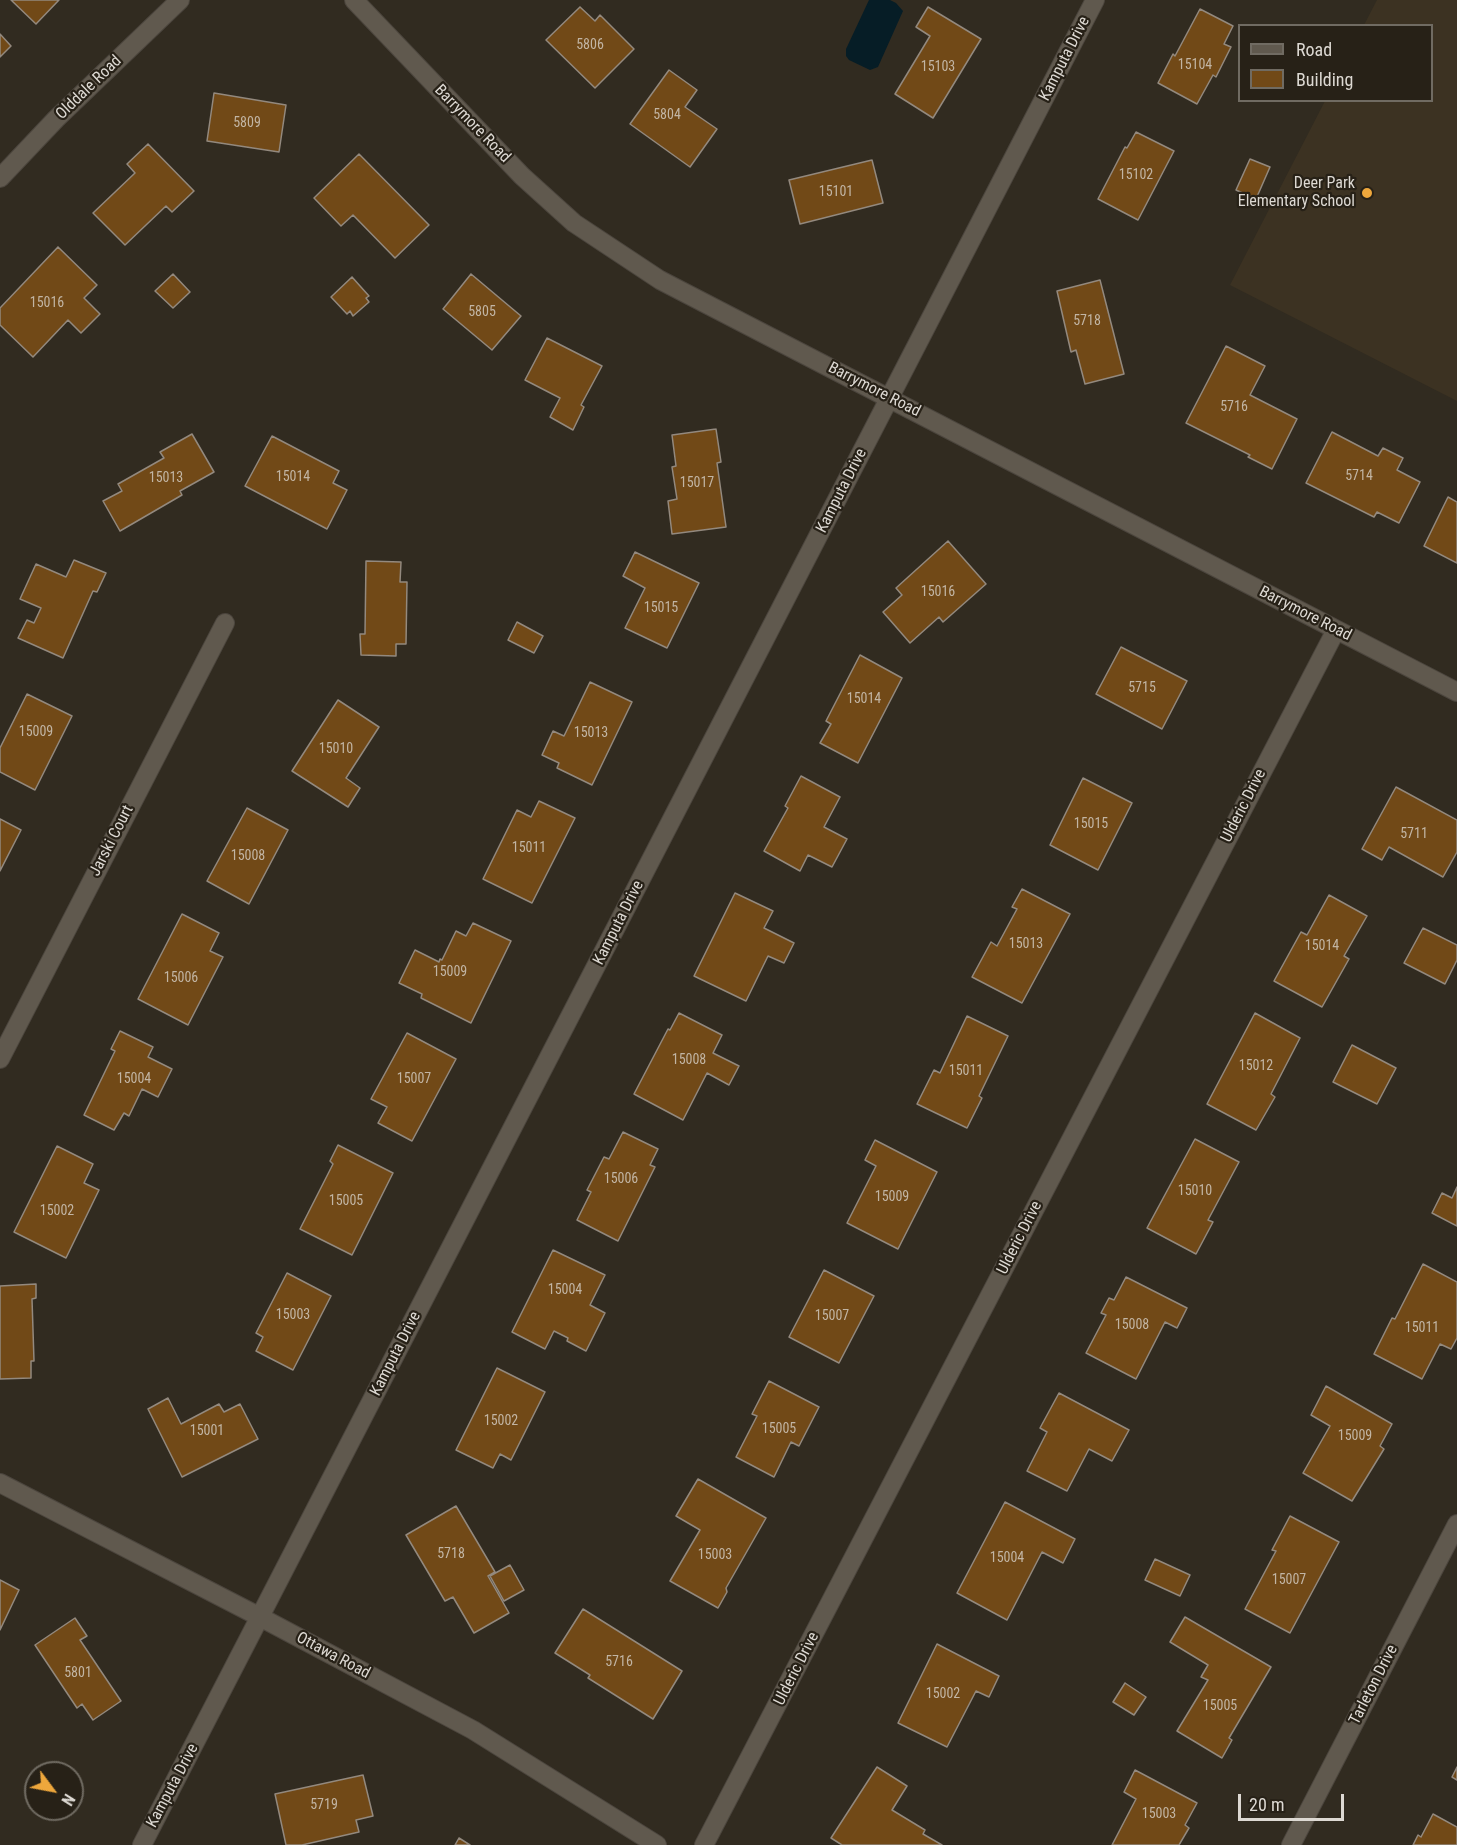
<!DOCTYPE html>
<style>
body{margin:0}
#map{position:relative;width:1457px;height:1845px;overflow:hidden;background:#312b20;font-family:"Roboto Condensed",sans-serif}
canvas{display:block}
.legend{position:absolute;left:1238px;top:24px;width:195px;height:78px;box-sizing:border-box;background:#272117;border:2px solid #706b62;margin:0;padding:8px 10px;list-style:none;font-size:18px;color:#ddd9d3}
.legend li{display:flex;align-items:center;gap:12px;height:30px}
.legend b{width:30px;border:2px solid #706b62}
.north{position:absolute;left:24px;top:1761px;width:60px;height:60px;box-sizing:border-box;background:#272117;border:2px solid #706b62;border-radius:50%;rotate:122deg;font-size:16px;font-weight:700;line-height:24px;text-align:center;color:#ddd9d3}
.north::after{content:'';display:block;margin:auto;width:21px;height:27px;background:#eea73c;clip-path:polygon(50% 0,100% 100%,50% 72%,0 100%)}
.scale{position:absolute;left:1238px;top:1794px;width:106px;height:27px;box-sizing:border-box;border:3px solid #ddd9d3;border-top:0;padding-left:8px;font-size:18px;line-height:21px;white-space:nowrap;color:#ddd9d3;-webkit-text-stroke:4px #272117;paint-order:stroke}
</style>
<div id="map">
<canvas width="1457" height="1845"></canvas>
<ul class="legend">
<li><b style="height:8px;background:#60594e"></b>Road</li>
<li><b style="height:16px;background:#714917"></b>Building</li>
</ul>
<div class="north">N</div>
<div class="scale">20 m</div>
</div>
<script>
const c = document.querySelector('canvas').getContext('2d');
c.lineJoin = 'round';
function fillPath(path, color) {
  c.fillStyle = color;
  c.fill(path, 'evenodd');
}
function poly(rows) {
  const path = new Path2D();
  for (const r of rows) {
    path.moveTo(r[0], r[1]);
    for (let i = 2; i < r.length; i += 2) path.lineTo(r[i], r[i + 1]);
  }
  return path;
}
function strokePath(path, color, width, dash) {
  c.strokeStyle = color;
  c.lineWidth = width;
  c.lineCap = dash ? 'butt' : 'round';
  c.setLineDash(dash || []);
  c.stroke(path);
}
function write(font, color, halo, rows, align = 'center') {
  c.font = font + ' "Roboto Condensed",sans-serif';
  c.lineWidth = 4.5;
  c.setLineDash([]);
  c.textBaseline = 'middle';
  c.strokeStyle = halo;
  c.fillStyle = color;
  for (const [text, x, y, turn = 0] of rows) {
    c.save();
    c.translate(x, y);
    c.rotate((+turn || 0) * Math.PI / 180);
    c.textAlign = isNaN(turn) ? turn : align;
    if (halo) c.strokeText(text, 0, 0);
    c.fillText(text, 0, 0);
    c.restore();
  }
}
fillPath(poly([
 [1377,0,1457,0,1457,401,1230,285,1325,101,1432,100,1432,26,1364,25]
]), '#3c3222');
fillPath(poly([
 [869,0,890,0,896,3,903,11,878,67,870,70,849,60,846,56,846,49]
]), '#061d26');
const building = poly([
 [11,0,59,0,36,24,11,0],
 [580,7,595,21,600,15,634,49,595,88,546,40,580,7],
 [928,7,981,39,933,118,895,94,930,36,916,27,928,7],
 [1200,9,1233,26,1224,44,1231,47,1216,77,1213,75,1197,104,1158,83,1173,54,1175,56,1200,9],
 [0,34,11,46,0,57,0,34],
 [669,70,697,90,685,107,717,129,690,167,630,124,669,70],
 [214,93,286,105,279,152,207,141,214,93],
 [1136,132,1174,151,1138,220,1098,199,1125,147,1127,148,1136,132],
 [148,144,194,191,172,212,166,206,125,245,93,213,135,173,127,164,148,144],
 [359,154,429,225,395,258,353,215,341,226,314,198,359,154],
 [1250,159,1270,167,1256,199,1236,190,1250,159],
 [872,160,883,203,800,224,789,180,872,160],
 [58,247,97,285,84,298,100,314,81,333,68,320,33,357,0,325,0,308,58,247],
 [173,274,190,292,173,308,155,291,173,274],
 [471,274,521,316,492,350,443,309,471,274],
 [352,277,369,296,366,298,369,302,353,316,350,311,347,314,331,297,352,277],
 [1100,280,1124,374,1085,384,1076,350,1071,352,1057,291,1100,280],
 [547,338,602,366,581,405,584,407,573,430,550,417,560,398,525,380,547,338],
 [1226,346,1265,366,1250,395,1297,419,1272,469,1248,457,1250,455,1186,423,1226,346],
 [716,429,721,462,717,463,726,527,672,534,668,501,677,499,672,467,676,466,672,435,716,429],
 [1332,432,1378,456,1383,448,1403,458,1397,470,1420,482,1399,523,1377,512,1374,517,1306,483,1332,432],
 [192,434,214,472,180,491,182,495,120,531,103,501,122,491,118,484,164,458,160,452,192,434],
 [272,436,339,471,333,483,347,490,327,529,245,486,272,436],
 [1448,497,1457,502,1457,563,1424,546,1448,497],
 [948,541,986,584,943,622,939,617,910,643,883,612,902,595,896,588,948,541],
 [635,552,699,583,667,648,625,628,645,588,623,576,635,552],
 [74,560,106,573,97,592,93,591,63,658,18,638,27,620,34,623,41,608,20,599,36,564,66,577,74,560],
 [366,561,401,562,400,582,407,582,406,644,396,644,396,656,361,655,360,634,365,634,366,561],
 [517,622,543,636,534,653,508,640,517,622],
 [1121,647,1187,681,1162,729,1096,694,1121,647],
 [860,655,902,678,858,763,820,743,831,724,826,721,860,655],
 [590,682,632,702,592,785,557,768,559,763,542,755,553,731,564,736,590,682],
 [27,694,72,716,35,790,0,772,0,748,27,694],
 [338,700,379,727,346,778,360,788,348,807,292,771,338,700],
 [801,776,840,797,824,827,847,839,832,867,808,855,800,871,764,851,788,808,785,806,801,776],
 [1083,778,1132,803,1098,870,1050,845,1083,778],
 [1396,787,1457,820,1457,852,1443,877,1389,847,1382,860,1362,849,1396,787],
 [539,801,575,818,532,903,483,879,517,810,531,817,539,801],
 [247,808,288,830,249,904,207,881,247,808],
 [0,819,21,830,0,871,0,819],
 [1022,889,1070,914,1022,1003,972,977,991,942,997,946,1017,909,1012,907,1022,889],
 [735,893,773,911,764,928,794,943,784,963,768,956,746,1001,694,976,735,893],
 [1329,895,1367,916,1344,956,1349,959,1322,1007,1274,981,1301,932,1307,935,1329,895],
 [182,914,219,933,210,951,223,957,188,1025,138,999,182,914],
 [473,923,511,941,471,1023,421,998,422,994,399,983,415,950,439,962,440,959,442,960,456,931,466,936,473,923],
 [1423,928,1457,945,1457,960,1445,984,1404,963,1423,928],
 [679,1013,722,1035,713,1053,739,1066,729,1085,707,1073,683,1120,634,1094,668,1029,670,1030,679,1013],
 [1255,1013,1300,1038,1271,1094,1275,1097,1256,1130,1207,1104,1255,1013],
 [967,1016,1008,1036,979,1096,982,1098,967,1128,917,1104,934,1070,940,1073,967,1016],
 [120,1031,153,1047,148,1057,172,1069,158,1097,142,1089,129,1116,124,1113,114,1130,84,1115,115,1051,111,1049,120,1031],
 [407,1033,456,1059,412,1141,378,1123,387,1107,371,1099,407,1033],
 [1352,1045,1396,1068,1377,1104,1333,1082,1352,1045],
 [623,1132,658,1149,650,1165,655,1167,618,1241,577,1220,591,1192,587,1190,604,1157,609,1159,623,1132],
 [1195,1139,1239,1162,1208,1220,1213,1222,1196,1254,1147,1228,1195,1139],
 [875,1140,937,1172,898,1249,847,1223,876,1166,865,1160,875,1140],
 [338,1145,393,1173,352,1255,300,1229,333,1164,330,1161,338,1145],
 [57,1146,93,1164,84,1183,99,1190,66,1258,14,1232,57,1146],
 [1457,1187,1457,1226,1432,1213,1442,1193,1452,1198,1457,1187],
 [553,1250,605,1275,590,1305,605,1313,586,1351,567,1341,568,1338,554,1331,545,1349,512,1332,553,1250],
 [1423,1264,1457,1282,1457,1338,1451,1349,1440,1344,1422,1379,1374,1354,1392,1318,1395,1319,1423,1264],
 [824,1270,874,1296,839,1363,789,1337,824,1270],
 [287,1273,331,1296,293,1370,256,1351,263,1337,256,1333,287,1273],
 [1126,1277,1187,1308,1177,1328,1165,1322,1136,1379,1086,1353,1106,1315,1101,1313,1109,1298,1114,1300,1126,1277],
 [36,1284,36,1298,32,1299,34,1361,31,1361,31,1378,0,1379,0,1286,36,1284],
 [497,1368,545,1392,511,1460,500,1454,493,1468,456,1450,497,1368],
 [769,1381,819,1407,799,1446,791,1442,774,1477,736,1457,757,1416,752,1414,769,1381],
 [1326,1386,1392,1424,1380,1446,1384,1449,1352,1501,1303,1473,1330,1426,1311,1415,1326,1386],
 [1059,1393,1129,1430,1112,1461,1089,1449,1067,1491,1027,1471,1047,1432,1040,1428,1059,1393],
 [168,1398,181,1424,219,1404,224,1412,240,1404,258,1439,182,1477,148,1409,168,1398],
 [698,1479,766,1518,726,1588,727,1592,718,1608,670,1581,700,1530,676,1516,698,1479],
 [1005,1502,1075,1539,1063,1563,1042,1552,1007,1620,957,1593,1005,1502],
 [456,1506,495,1572,488,1576,509,1613,474,1633,453,1597,445,1601,406,1535,456,1506],
 [1290,1516,1339,1542,1290,1633,1245,1609,1276,1551,1272,1550,1290,1516],
 [1155,1559,1190,1575,1180,1596,1145,1580,1155,1559],
 [510,1565,524,1590,504,1601,490,1576,510,1565],
 [0,1580,19,1590,0,1630,0,1580],
 [583,1609,682,1671,653,1719,588,1678,590,1675,555,1653,583,1609],
 [1185,1617,1271,1667,1229,1738,1232,1740,1222,1758,1177,1731,1208,1680,1201,1677,1208,1665,1170,1642,1185,1617],
 [75,1618,87,1636,80,1640,121,1701,93,1720,82,1704,77,1708,35,1645,75,1618],
 [937,1644,999,1676,989,1697,976,1691,947,1747,898,1723,937,1644],
 [1125,1683,1146,1697,1134,1715,1113,1702,1125,1683],
 [877,1767,907,1786,892,1810,925,1830,923,1834,942,1845,842,1845,831,1838,877,1767],
 [1457,1767,1457,1780,1452,1777,1457,1767],
 [1135,1770,1197,1803,1185,1825,1189,1828,1179,1845,1112,1845,1136,1799,1124,1792,1135,1770],
 [363,1775,373,1816,356,1820,359,1832,302,1845,286,1845,275,1794,363,1775],
 [1433,1814,1457,1827,1457,1845,1413,1845,1418,1835,1421,1837,1433,1814],
 [459,1838,470,1845,455,1845,459,1838]
]);
fillPath(building, '#714917');
strokePath(building, '#93897e', 1.5);
const minor = poly([
 [354,0,522,176,574,223,660,280,1457,692],
 [0,178,56,119,180,0],
 [0,1059,225,623],
 [0,1483,260,1617,473,1730,657,1845],
 [142,1845,1095,0],
 [704,1845,1336,630],
 [1291,1845,1457,1524]
]);
strokePath(minor, '#4c463e', 20);
strokePath(minor, '#60594e', 18);
for (const [x, y, r, color] of [
 [1367,193,6,"#eea73c"]
]) {
  const dot = new Path2D();
  dot.arc(x, y, r, 0, 2 * Math.PI);
  c.fillStyle = color;
  c.fill(dot);
  strokePath(dot, '#272117', 2);
}
write('14px', '#c2b5a4', null, [
 ["5806",590,45],
 ["15104",1195,65],
 ["15103",938,67],
 ["5804",667,115],
 ["5809",247,123],
 ["15102",1136,175],
 ["15101",836,192],
 ["15016",47,303],
 ["5805",482,312],
 ["5718",1087,321],
 ["5716",1234,407],
 ["5714",1359,476],
 ["15014",293,477],
 ["15013",166,478],
 ["15017",697,483],
 ["15016",938,592],
 ["15015",661,608],
 ["5715",1142,688],
 ["15014",864,699],
 ["15009",36,732],
 ["15013",591,733],
 ["15010",336,749],
 ["15015",1091,824],
 ["5711",1414,834],
 ["15011",529,848],
 ["15008",248,856],
 ["15013",1026,944],
 ["15014",1322,946],
 ["15009",450,972],
 ["15006",181,978],
 ["15008",689,1060],
 ["15012",1256,1066],
 ["15011",966,1071],
 ["15004",134,1079],
 ["15007",414,1079],
 ["15006",621,1179],
 ["15010",1195,1191],
 ["15009",892,1197],
 ["15005",346,1201],
 ["15002",57,1211],
 ["15004",565,1290],
 ["15003",293,1315],
 ["15007",832,1316],
 ["15008",1132,1325],
 ["15011",1422,1328],
 ["15002",501,1421],
 ["15005",779,1429],
 ["15001",207,1431],
 ["15009",1355,1436],
 ["5718",451,1554],
 ["15003",715,1555],
 ["15004",1007,1558],
 ["15007",1289,1580],
 ["5716",619,1662],
 ["5801",78,1673],
 ["15002",943,1694],
 ["15005",1220,1706],
 ["5719",324,1805],
 ["15003",1159,1814]
]);
write('16px', '#ddd9d3', '#272117', [
 ["Kamputa Drive",1065,59,-63],
 ["Olddale Road",89,88,-44],
 ["Barrymore Road",472,124,46],
 ["Barrymore Road",874,390,27],
 ["Kamputa Drive",842,491,-63],
 ["Barrymore Road",1305,614,27],
 ["Ulderic Drive",1244,806,-63],
 ["Jarski Court",112,841,-63],
 ["Kamputa Drive",619,923,-63],
 ["Ulderic Drive",1020,1238,-63],
 ["Kamputa Drive",396,1354,-63],
 ["Ottawa Road",333,1656,28],
 ["Ulderic Drive",797,1669,-63],
 ["Tarleton Drive",1374,1685,-63],
 ["Kamputa Drive",173,1786,-62]
]);
write('16px', '#ddd9d3', '#272117', [
 ["Deer Park",1355,184],
 ["Elementary School",1355,202]
], 'right');
</script>
